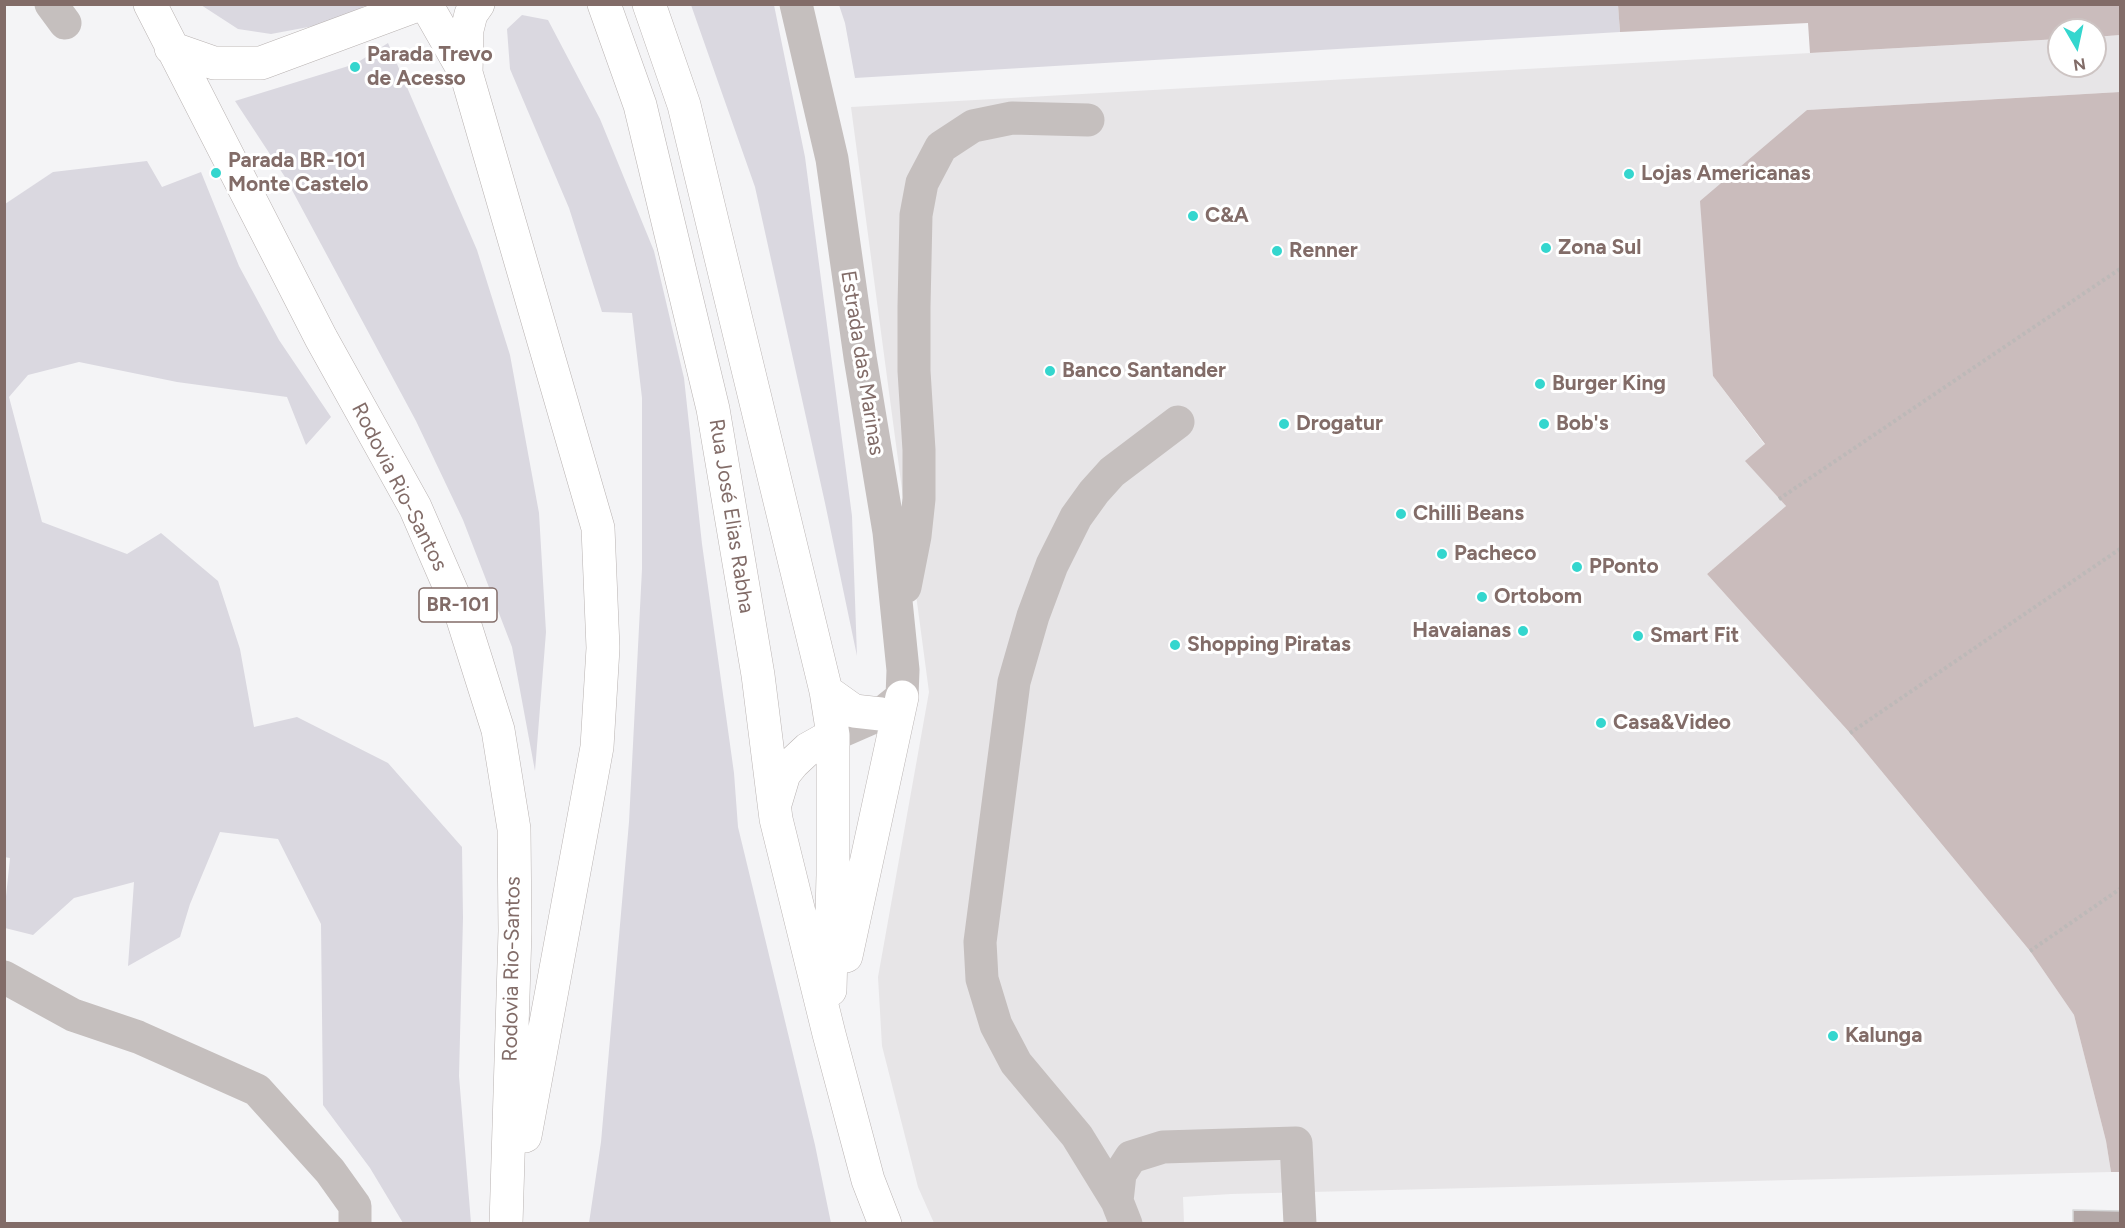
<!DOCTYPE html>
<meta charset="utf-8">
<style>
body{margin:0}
#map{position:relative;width:2125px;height:1228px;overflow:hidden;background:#f4f4f6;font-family:Figtree,sans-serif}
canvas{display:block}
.frame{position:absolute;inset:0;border:6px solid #826c68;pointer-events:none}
.north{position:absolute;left:2047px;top:18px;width:60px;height:60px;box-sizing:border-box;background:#fff;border:2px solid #cdc4c3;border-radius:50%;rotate:171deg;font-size:16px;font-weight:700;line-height:24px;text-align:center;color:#826c68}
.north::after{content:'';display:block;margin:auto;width:21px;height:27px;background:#34d6ce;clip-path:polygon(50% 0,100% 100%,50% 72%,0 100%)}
</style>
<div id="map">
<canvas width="2125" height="1228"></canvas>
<div class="frame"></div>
<div class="north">N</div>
</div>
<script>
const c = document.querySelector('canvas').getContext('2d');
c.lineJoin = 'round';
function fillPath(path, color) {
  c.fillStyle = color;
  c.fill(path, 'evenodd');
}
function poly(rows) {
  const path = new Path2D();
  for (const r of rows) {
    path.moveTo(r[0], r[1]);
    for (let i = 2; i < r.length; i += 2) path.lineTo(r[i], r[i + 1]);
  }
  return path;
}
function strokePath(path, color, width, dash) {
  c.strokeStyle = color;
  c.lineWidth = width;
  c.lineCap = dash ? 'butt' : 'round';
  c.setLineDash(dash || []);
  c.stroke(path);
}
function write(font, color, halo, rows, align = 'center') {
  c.font = font + ' Figtree,sans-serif';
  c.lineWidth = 6;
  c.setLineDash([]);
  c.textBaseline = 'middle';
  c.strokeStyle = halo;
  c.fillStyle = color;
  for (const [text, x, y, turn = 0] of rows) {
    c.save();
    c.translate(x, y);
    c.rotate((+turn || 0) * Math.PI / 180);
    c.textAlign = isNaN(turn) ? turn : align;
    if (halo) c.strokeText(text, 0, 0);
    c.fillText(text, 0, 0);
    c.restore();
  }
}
fillPath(poly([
 [2120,35,2120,92,1807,110,1713,376,1765,445,1746,461,1786,506,1707,574,1850,733,2030,951,2074,1015,2106,1141,2111,1172,1231,1194,1183,1197,1184,1223,934,1223,918,1187,882,1046,878,977,929,692,851,107,2059,39,2059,66,2095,66,2095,37]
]), '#e7e5e7');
fillPath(poly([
 [1618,4,1620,32,855,78,845,23,839,5],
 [201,5,367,5,330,23,271,34,238,29],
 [691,5,774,5,805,157,852,516,857,656,825,503,755,187],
 [522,15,548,20,600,119,654,251,684,378,702,544,734,773,738,827,815,1145,831,1223,589,1223,601,1142,629,822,642,569,642,398,632,313,602,312,569,208,510,69,507,29],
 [388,43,477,250,510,355,539,513,546,632,535,771,512,647,463,520,416,421,285,177,235,101,355,64],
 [147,161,162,187,201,172,239,266,279,340,331,417,306,445,287,397,177,382,79,362,28,375,9,397,42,522,127,554,161,533,218,581,240,649,254,727,297,717,388,763,462,847,463,918,459,1076,471,1223,403,1223,370,1168,323,1105,321,924,278,839,220,832,190,904,180,937,128,966,134,882,74,898,33,935,5,928,5,906,10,858,4,857,5,204,53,172]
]), '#dad8e0');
fillPath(poly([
 [1618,5,2120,5,2120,35,2095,37,2095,30,2059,30,2059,39,1810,53,1808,23,1620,32],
 [2120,92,2120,1172,2111,1172,2106,1141,2074,1015,2030,951,1850,733,1707,574,1786,506,1745,461,1765,444,1713,376,1700,201,1807,110]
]), '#cabcbc');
const building = poly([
 [2073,1210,2120,1211,2120,1224,2073,1224,2073,1210]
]);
fillPath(building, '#b4a9a8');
strokePath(building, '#d6d7d8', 1.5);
const major = poly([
 [604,4,640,105,713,409,758,675,776,819,829,1034,868,1180,885,1224],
 [649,4,684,105,826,691,833,735,833,875,830,990],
 [826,691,854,711,881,714],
 [775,804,784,774,793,763,808,749,833,735],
 [846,956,902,697]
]);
const highway = poly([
 [150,4,321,338,415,507,461,613,498,730,514,829,515,931,506,1224],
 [426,4,467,76,598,528,603,648,597,747,525,1136],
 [171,48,214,63,261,63,420,4],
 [466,74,467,30,471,14,478,4]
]);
strokePath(major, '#b9b3b2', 34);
strokePath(highway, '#b8b2b1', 34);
strokePath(poly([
 [1779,499,2120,269],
 [1850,733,2120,549],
 [2030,951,2120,889]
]), '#bdb9b8', 4, [3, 3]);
strokePath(poly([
 [51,4,65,23],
 [796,4,832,159,860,357,889,532,903,670,902,697,881,714,833,735],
 [905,587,915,536,919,499,919,450,914,371,914,307,916,215,922,183,941,147,973,126,1012,118,1088,120],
 [4,977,73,1015,138,1037,257,1090,330,1171,355,1206,355,1224],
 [1117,1201,1120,1174,1131,1157,1163,1147,1296,1143,1300,1224],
 [1126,1224,1117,1201,1077,1136,1016,1063,996,1025,982,979,980,942,1014,682,1033,616,1052,565,1076,517,1094,492,1112,472,1178,422]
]), '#c5bfbe', 33);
strokePath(major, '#fff', 33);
strokePath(highway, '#fff', 33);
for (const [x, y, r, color] of [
 [355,67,6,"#34d6ce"],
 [216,173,6,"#34d6ce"],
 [1629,174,6,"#34d6ce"],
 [1193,216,6,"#34d6ce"],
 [1546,248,6,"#34d6ce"],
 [1277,251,6,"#34d6ce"],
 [1050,371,6,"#34d6ce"],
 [1540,384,6,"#34d6ce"],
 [1284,424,6,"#34d6ce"],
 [1544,424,6,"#34d6ce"],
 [1401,514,6,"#34d6ce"],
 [1442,554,6,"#34d6ce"],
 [1577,567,6,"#34d6ce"],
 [1482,597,6,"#34d6ce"],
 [1523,631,6,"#34d6ce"],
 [1638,636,6,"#34d6ce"],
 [1175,645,6,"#34d6ce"],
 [1601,723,6,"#34d6ce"],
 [1833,1036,6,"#34d6ce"]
]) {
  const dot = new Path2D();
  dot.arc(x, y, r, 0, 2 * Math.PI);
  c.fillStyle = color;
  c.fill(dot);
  strokePath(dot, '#fff', 2);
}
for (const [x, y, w] of [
 [458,605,78]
]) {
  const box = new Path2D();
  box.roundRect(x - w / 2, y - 17, w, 34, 4.5);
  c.fillStyle = '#fff';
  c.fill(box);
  strokePath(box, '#826c68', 1.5);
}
write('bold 20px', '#826c68', null, [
 ["BR-101",458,605]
]);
write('bold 21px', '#826c68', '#fff', [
 ["Parada Trevo",367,55],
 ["de Acesso",367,79],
 ["Parada BR-101",228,161],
 ["Monte Castelo",228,185],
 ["Lojas Americanas",1641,174],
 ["C&A",1205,216],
 ["Zona Sul",1558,248],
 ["Renner",1289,251],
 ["Banco Santander",1062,371],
 ["Burger King",1552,384],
 ["Drogatur",1296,424],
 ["Bob's",1556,424],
 ["Chilli Beans",1413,514],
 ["Pacheco",1454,554],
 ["PPonto",1589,567],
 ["Ortobom",1494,597],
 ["Havaianas",1511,631,"right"],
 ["Smart Fit",1650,636],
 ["Shopping Piratas",1187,645],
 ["Casa&Video",1613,723],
 ["Kalunga",1845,1036]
], 'left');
write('21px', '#826c68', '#fff', [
 ["Estrada das Marinas",862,363,81],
 ["Rodovia Rio-Santos",399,487,63],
 ["Rua José Elias Rabha",731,516,81],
 ["Rodovia Rio-Santos",512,969,-89]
]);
</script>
